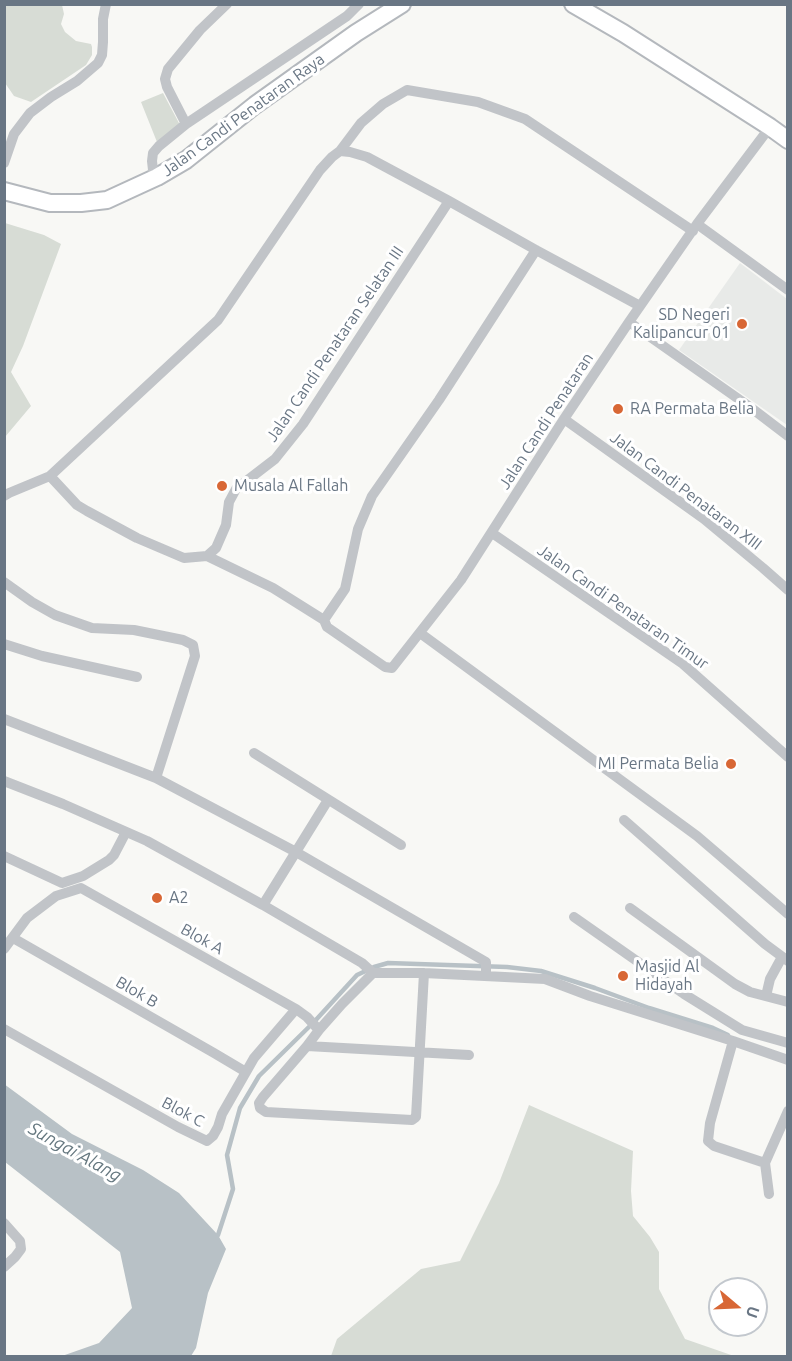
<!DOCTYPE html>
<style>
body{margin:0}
#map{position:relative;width:792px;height:1361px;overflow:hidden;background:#f8f8f5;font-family:Ubuntu,sans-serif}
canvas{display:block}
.frame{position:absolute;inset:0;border:6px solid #697684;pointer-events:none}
.north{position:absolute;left:708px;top:1277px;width:60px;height:60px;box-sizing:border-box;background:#fff;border:2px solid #c3c8ce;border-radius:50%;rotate:109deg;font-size:16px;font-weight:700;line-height:24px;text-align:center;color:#697684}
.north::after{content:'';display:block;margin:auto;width:21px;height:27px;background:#d86735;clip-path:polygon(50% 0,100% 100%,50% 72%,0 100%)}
</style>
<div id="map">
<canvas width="792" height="1361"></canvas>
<div class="frame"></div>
<div class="north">U</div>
</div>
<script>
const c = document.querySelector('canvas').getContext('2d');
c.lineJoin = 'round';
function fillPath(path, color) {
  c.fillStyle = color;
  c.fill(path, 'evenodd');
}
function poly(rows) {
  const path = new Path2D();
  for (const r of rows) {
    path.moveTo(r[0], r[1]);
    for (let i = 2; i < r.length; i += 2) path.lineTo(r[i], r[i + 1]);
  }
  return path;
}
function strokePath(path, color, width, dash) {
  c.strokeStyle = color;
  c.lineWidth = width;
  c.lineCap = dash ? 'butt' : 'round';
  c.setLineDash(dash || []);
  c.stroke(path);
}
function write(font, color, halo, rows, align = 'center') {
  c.font = font + ' Ubuntu,sans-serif';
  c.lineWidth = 6;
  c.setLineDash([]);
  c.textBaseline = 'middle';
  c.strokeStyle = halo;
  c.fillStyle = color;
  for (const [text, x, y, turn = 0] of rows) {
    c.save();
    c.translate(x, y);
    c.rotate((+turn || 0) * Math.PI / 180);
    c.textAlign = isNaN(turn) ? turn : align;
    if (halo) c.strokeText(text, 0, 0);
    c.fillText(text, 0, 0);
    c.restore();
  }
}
fillPath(poly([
 [740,263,787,299,787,425,679,350]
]), '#e8eae8');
fillPath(poly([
 [4,5,62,5,64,14,61,24,65,32,76,41,91,44,92,47,92,55,86,65,31,102,14,96,5,83],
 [163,93,180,125,157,142,141,102],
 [5,223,44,235,61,244,23,346,11,372,31,406,5,437],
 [529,1105,633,1151,631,1191,633,1216,650,1237,659,1252,659,1289,685,1339,734,1356,331,1356,337,1339,421,1269,460,1261,499,1183]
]), '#d7dcd5');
fillPath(poly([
 [4,1084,72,1134,143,1170,179,1193,218,1235,226,1249,208,1293,196,1348,191,1356,62,1356,99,1343,132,1308,120,1252,5,1162]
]), '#b8c1c6');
strokePath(poly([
 [218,1235,233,1189,227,1155,240,1108,259,1076,314,1022,357,975,374,967,388,963,507,967,541,971,595,988,649,1008,713,1028,728,1035]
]), '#b8c1c6', 4.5);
const secondary = poly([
 [573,4,623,33,770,127,788,140],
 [4,191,50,203,81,203,107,200,157,177,186,160,255,105,356,33,402,4]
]);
strokePath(secondary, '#b4b8bd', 20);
strokePath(poly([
 [186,124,167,87,165,79,168,69,200,30,227,4],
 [340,151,350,152,367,157,449,201,536,250,640,306],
 [4,163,14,134,30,113,51,97,77,81,98,63,102,55,103,42,103,19,106,4],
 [157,177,153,170,152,161,153,153,159,146,186,124,347,16,359,4],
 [697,224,788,290],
 [629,322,750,407,788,436],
 [564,419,704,519,763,568,788,590],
 [50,476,77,505,87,511,137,538,184,558,207,556,273,588,324,620,327,627,385,667,392,668,461,580,564,419,629,322,697,224,770,127],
 [4,496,9,493,50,476,218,320,320,170,332,157,340,151,361,123,383,104,407,90,478,102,525,119,693,231],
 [492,533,683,664,788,757],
 [207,556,216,548,226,525,229,502,236,489,275,459,303,424,449,201],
 [4,582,32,602,55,615,92,628,134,630,183,640,193,645,195,656,156,778],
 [324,620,345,589,358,529,372,496,439,400,536,250],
 [420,633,697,836,788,914],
 [4,644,42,656,137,677],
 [4,719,156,778,296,852,486,962,486,976],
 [254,753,401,845],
 [4,781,63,804,147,841,263,905,362,963,373,973],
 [624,820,765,944,788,961],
 [4,856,62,883,83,876,109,860,114,855,126,832],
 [263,905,328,800],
 [630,908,735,984,750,992,788,1002],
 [574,917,684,994,742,1030,788,1043],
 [13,938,214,1053,246,1072],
 [4,949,27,918,56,896,81,888,296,1009,307,1017,319,1030],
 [424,973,416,1117,412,1120,266,1112,260,1108,259,1103,263,1097,307,1046,319,1030,342,1004,373,973,424,973,545,979,590,996,733,1041,788,1060],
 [766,996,770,979,782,957],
 [4,1029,178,1127,207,1141,213,1136,218,1127,222,1114,254,1058,296,1009],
 [733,1041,710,1123,708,1141,714,1146,765,1163],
 [307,1046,469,1055],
 [769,1194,765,1163,788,1111],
 [4,1223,20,1241,21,1249,15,1257,4,1267]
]), '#c1c4c8', 10);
strokePath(secondary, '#fff', 16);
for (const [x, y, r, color] of [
 [742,324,6,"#d86735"],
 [618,409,6,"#d86735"],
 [222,486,6,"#d86735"],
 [731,764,6,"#d86735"],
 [157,898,6,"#d86735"],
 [623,976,6,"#d86735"]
]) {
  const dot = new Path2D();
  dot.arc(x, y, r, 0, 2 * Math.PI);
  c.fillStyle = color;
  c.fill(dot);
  strokePath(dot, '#fff', 2);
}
write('16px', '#697684', '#fff', [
 ["Jalan Candi Penataran Raya",243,115,-36],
 ["Jalan Candi Penataran Selatan III",335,344,-56],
 ["Jalan Candi Penataran",546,421,-57],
 ["Jalan Candi Penataran XIII",686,491,37],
 ["Jalan Candi Penataran Timur",623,607,35],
 ["Blok A",202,939,29],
 ["Blok B",137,992,30],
 ["Blok C",183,1112,28]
]);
write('16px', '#697684', '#fff', [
 ["SD Negeri",730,315,"right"],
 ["Kalipancur 01",730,333,"right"],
 ["RA Permata Belia",630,409],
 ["Musala Al Fallah",234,486],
 ["MI Permata Belia",719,764,"right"],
 ["A2",169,898],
 ["Masjid Al",635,967],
 ["Hidayah",635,985]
], 'left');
write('italic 18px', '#65777f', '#fff', [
 ["Sungai Alang",75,1152,29]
]);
</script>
